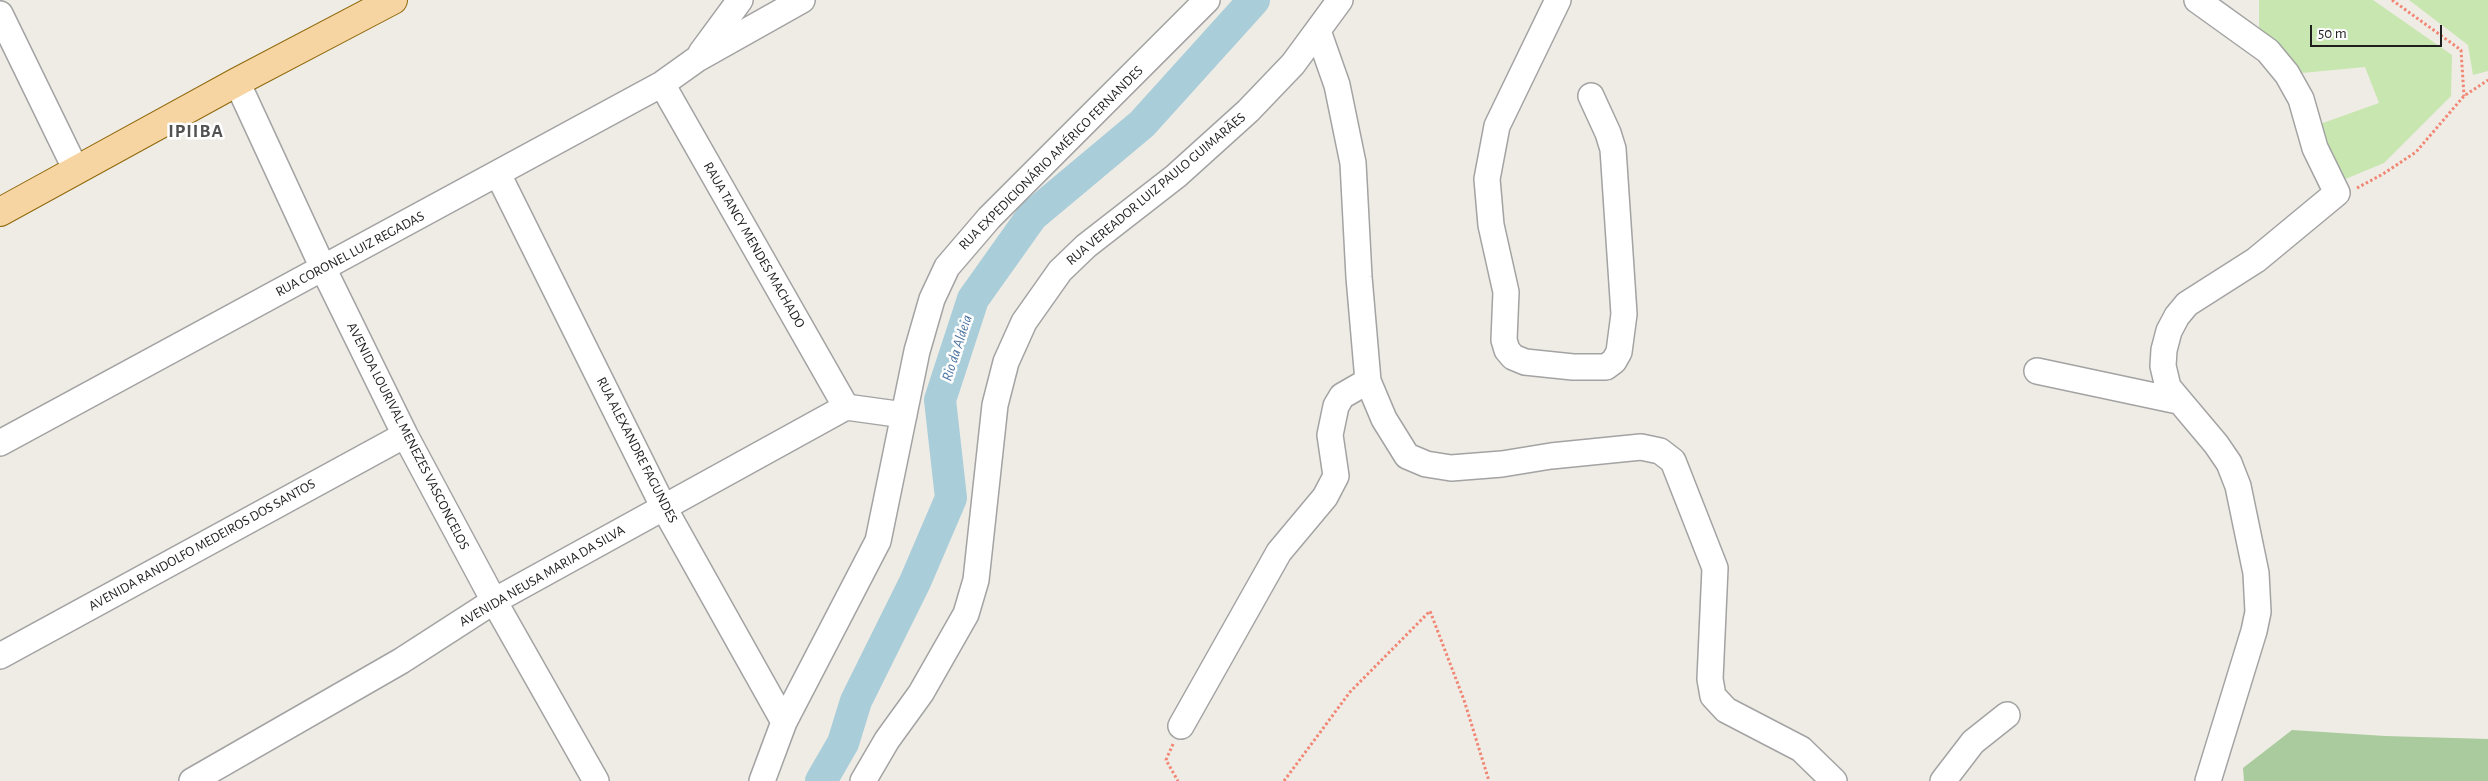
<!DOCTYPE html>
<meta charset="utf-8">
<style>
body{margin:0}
#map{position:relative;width:2488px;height:781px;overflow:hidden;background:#efece5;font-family:"Alegreya Sans",sans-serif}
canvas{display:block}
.scale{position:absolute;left:2310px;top:25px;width:132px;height:22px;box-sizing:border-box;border:2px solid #1f1f1f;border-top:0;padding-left:6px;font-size:15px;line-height:18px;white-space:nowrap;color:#1f1f1f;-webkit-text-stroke:4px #fff;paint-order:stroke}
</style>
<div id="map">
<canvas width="2488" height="781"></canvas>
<div class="scale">50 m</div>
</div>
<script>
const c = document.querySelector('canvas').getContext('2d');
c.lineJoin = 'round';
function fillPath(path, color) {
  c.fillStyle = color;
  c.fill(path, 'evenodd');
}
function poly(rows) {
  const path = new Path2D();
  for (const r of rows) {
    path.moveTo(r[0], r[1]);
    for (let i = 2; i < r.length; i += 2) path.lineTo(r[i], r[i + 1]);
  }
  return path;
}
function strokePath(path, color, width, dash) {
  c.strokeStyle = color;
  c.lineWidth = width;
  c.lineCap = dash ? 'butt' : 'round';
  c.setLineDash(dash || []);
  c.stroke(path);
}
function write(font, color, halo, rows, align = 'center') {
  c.font = font + ' "Alegreya Sans",sans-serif';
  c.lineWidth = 5;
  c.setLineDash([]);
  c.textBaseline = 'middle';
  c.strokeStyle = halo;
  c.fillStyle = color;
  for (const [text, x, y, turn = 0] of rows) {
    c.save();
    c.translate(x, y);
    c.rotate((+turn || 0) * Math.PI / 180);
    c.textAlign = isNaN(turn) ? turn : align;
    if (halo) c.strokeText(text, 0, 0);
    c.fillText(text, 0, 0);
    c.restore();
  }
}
fillPath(poly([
 [2259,0,2373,0,2452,55,2451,96,2384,163,2343,180,2320,124,2379,103,2365,67,2302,73,2259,27],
 [2409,0,2488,0,2488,71,2473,75,2468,45]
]), '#c8e6af');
fillPath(poly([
 [2292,730,2385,736,2488,739,2488,781,2244,781,2243,768]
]), '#a9cb9d');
strokePath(poly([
 [821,781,843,743,856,701,915,582,951,498,940,400,973,299,1032,216,1142,124,1254,0]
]), '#a9cdd9', 32);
const minor = poly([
 [1558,0,1497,126,1487,179,1491,225,1506,292,1504,340,1507,350,1513,357,1525,362,1573,367,1606,367,1614,361,1619,352,1624,314,1613,149,1608,133,1591,96],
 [2197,0,2268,51,2287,74,2301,99,2315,148,2337,193,2256,260,2187,304,2177,316,2169,331,2164,350,2163,366,2168,387,2216,444,2229,463,2238,486,2256,573,2258,612,2254,631,2208,781],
 [0,14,76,170],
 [1318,31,1337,85,1353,163,1359,277,1368,381,1384,419,1407,456,1426,464,1451,468,1502,464,1551,456,1641,447,1660,451,1673,461,1715,568,1710,679,1713,696,1726,710,1801,749,1834,781],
 [701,53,740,0],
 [237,82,323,268,405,435,494,601,596,781],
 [662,84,846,407],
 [498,174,663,506,784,722],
 [2037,371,2178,401],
 [0,443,662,84,697,59,802,0],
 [0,656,405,435],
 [1181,726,1279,552,1325,497,1336,476,1330,435,1336,406,1342,396,1368,381],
 [192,781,401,661,494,601,846,407,904,415],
 [762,781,784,722,878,541,917,351,932,299,947,267,989,218,1207,0],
 [863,781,887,740,921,693,966,614,976,580,995,405,1006,362,1024,322,1060,271,1086,246,1176,176,1248,111,1293,64,1340,0],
 [1943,781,1973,742,2007,715]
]);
const major = poly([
 [0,212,237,82,393,0]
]);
strokePath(minor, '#a3a3a3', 28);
strokePath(major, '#8f680a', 30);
strokePath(poly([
 [2392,0,2461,50,2464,96],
 [2357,188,2383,174,2416,152,2464,96,2488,80],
 [1173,744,1166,760,1178,781],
 [1284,781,1350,692,1430,611,1464,700,1489,781]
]), '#f18674', 3, [2.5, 2.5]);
strokePath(minor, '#fff', 25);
strokePath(major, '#f6d5a3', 28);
write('14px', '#1f1f1f', '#fff', [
 ["RUA EXPEDICIONÁRIO AMÉRICO FERNANDES",1051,158,-45],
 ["RUA VEREADOR LUIZ PAULO GUIMARÃES",1156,189,-40],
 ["RAUA TANCY MENDES MACHADO",754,245,60],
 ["RUA CORONEL LUIZ REGADAS",350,254,-28],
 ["AVENIDA LOURIVAL MENEZES VASCONCELOS",408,436,63],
 ["RUA ALEXANDRE FAGUNDES",637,450,63],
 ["AVENIDA RANDOLFO MEDEIROS DOS SANTOS",202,545,-29],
 ["AVENIDA NEUSA MARIA DA SILVA",542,576,-30]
]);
write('italic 15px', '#4e75a0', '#fff', [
 ["Rio da Aldeia",957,348,-72]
]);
c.letterSpacing = '1px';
write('bold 19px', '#525252', '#fff', [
 ["IPIIBA",196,131]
]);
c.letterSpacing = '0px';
</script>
